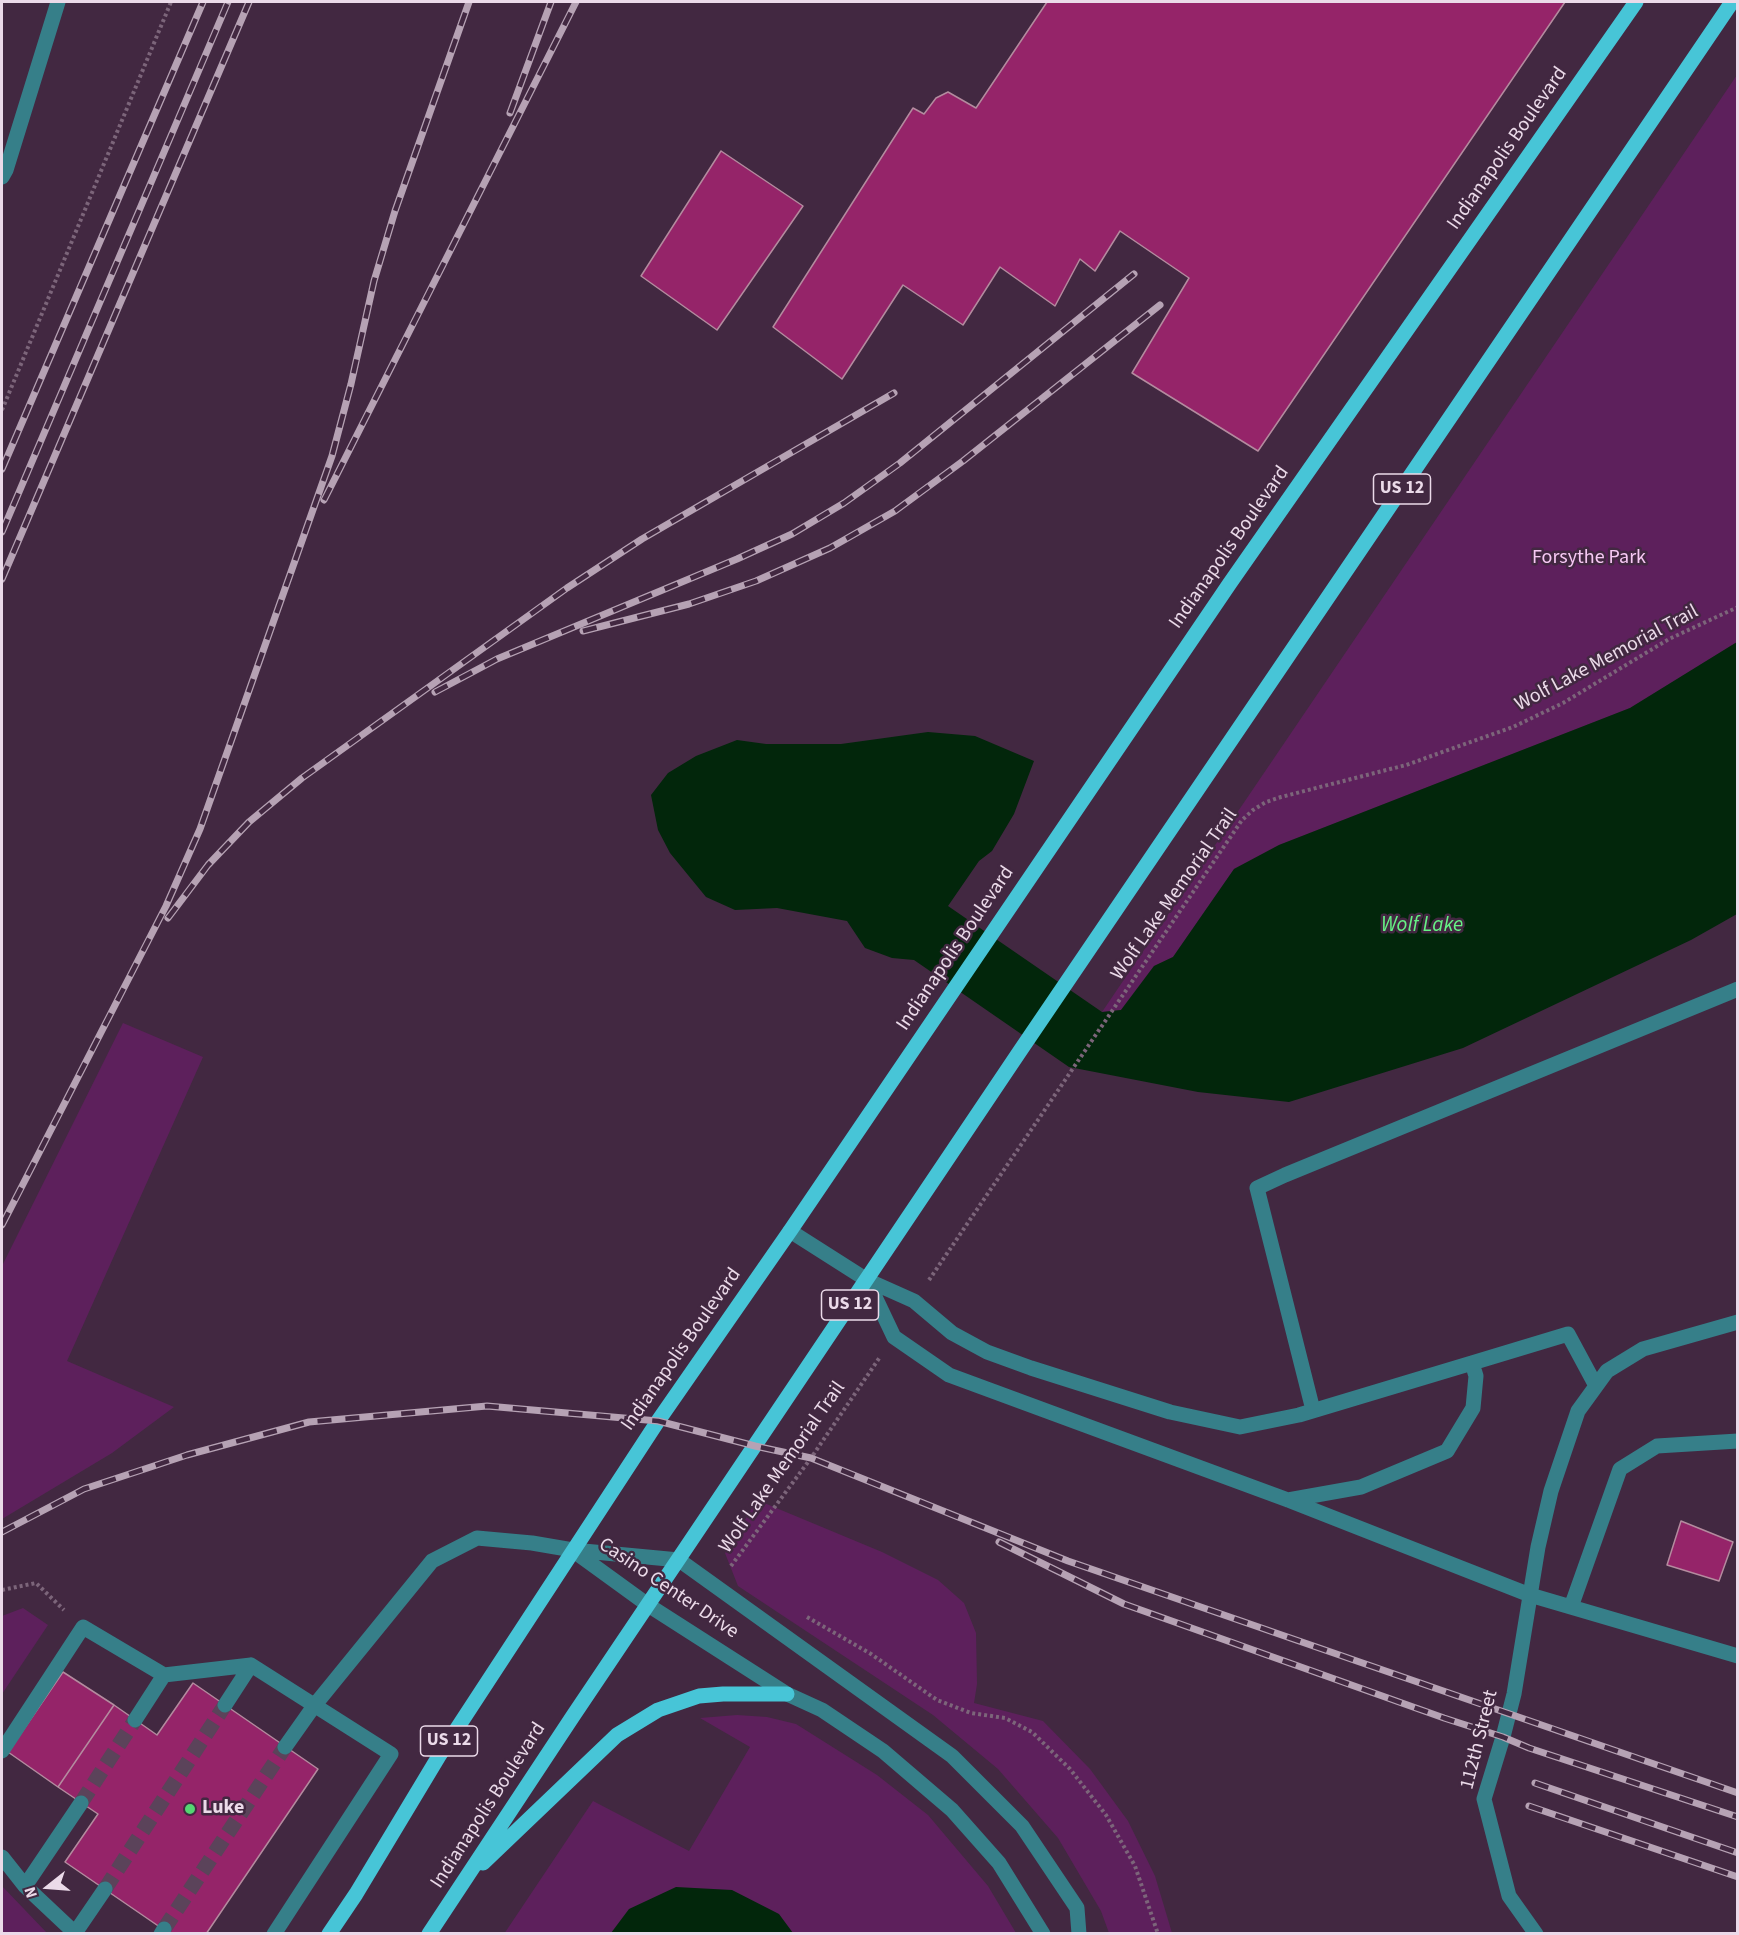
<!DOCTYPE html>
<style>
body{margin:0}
#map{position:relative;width:1739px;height:1935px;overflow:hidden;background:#422841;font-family:"Source Sans 3",sans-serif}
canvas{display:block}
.frame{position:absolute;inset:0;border:3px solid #ebdae9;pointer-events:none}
.north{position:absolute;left:18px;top:1857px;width:60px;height:60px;-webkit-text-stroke:4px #422841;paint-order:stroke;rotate:253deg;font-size:16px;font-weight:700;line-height:24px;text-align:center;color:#ebdae9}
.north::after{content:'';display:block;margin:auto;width:21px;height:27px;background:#ebdae9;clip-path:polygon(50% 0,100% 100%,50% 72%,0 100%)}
</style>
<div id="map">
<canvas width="1739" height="1935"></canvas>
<div class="frame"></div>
<div class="north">N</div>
</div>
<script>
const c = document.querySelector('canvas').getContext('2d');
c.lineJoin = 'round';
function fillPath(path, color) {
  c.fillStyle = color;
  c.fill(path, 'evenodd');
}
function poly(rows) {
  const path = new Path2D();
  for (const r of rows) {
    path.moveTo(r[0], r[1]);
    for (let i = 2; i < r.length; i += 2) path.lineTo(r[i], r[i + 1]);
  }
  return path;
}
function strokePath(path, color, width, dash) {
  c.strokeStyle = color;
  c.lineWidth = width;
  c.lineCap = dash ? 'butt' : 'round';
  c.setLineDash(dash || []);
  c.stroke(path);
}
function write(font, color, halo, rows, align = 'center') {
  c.font = font + ' "Source Sans 3",sans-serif';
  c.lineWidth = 5;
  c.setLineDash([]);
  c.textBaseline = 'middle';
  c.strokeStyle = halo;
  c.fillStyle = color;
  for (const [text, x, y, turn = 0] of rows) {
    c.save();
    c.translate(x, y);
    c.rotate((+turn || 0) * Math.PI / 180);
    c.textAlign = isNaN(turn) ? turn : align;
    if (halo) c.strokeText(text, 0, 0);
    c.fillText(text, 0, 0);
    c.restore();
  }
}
fillPath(poly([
 [1737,75,1737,642,1630,708,1279,845,1234,869,1173,957,1154,966,1121,1010,1102,1012],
 [123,1023,203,1057,67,1361,174,1407,112,1453,2,1519,2,1266],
 [757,1500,882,1552,938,1580,964,1603,976,1633,977,1684,974,1703,1043,1721,1090,1769,1128,1821,1155,1876,1172,1933,1109,1933,1101,1911,1058,1838,998,1769,933,1715,738,1586,725,1553],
 [23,1608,48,1625,2,1694,2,1616],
 [737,1715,767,1717,796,1724,877,1775,928,1815,988,1886,1016,1933,504,1934,593,1801,689,1851,750,1747,700,1718],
 [2,1886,47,1933,2,1933]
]), '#5d205c');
fillPath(poly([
 [1737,642,1737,914,1691,940,1463,1048,1289,1102,1198,1092,1069,1067,914,960,892,958,865,948,847,921,777,908,735,910,706,897,670,853,658,830,651,795,668,773,696,756,737,740,766,744,841,744,928,732,975,736,1034,761,1014,814,992,851,979,861,948,906,1102,1012,1121,1010,1154,966,1173,957,1234,869,1279,845,1630,708],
 [676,1887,732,1890,779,1914,793,1933,611,1933,629,1909]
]), '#02260b');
const building = poly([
 [1047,2,1565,2,1258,451,1132,373,1189,278,1120,231,1095,271,1080,259,1055,306,1000,267,963,325,903,285,842,379,773,327,913,108,924,114,936,98,948,92,976,108,1047,2],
 [721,151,803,206,717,330,641,276,721,151],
 [1681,1521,1733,1542,1719,1581,1667,1565,1681,1521],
 [63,1672,114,1705,58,1787,8,1752,63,1672],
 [193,1683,318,1769,206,1934,170,1934,65,1862,98,1814,58,1787,114,1705,157,1735,193,1683]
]);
fillPath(building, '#952469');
strokePath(building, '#b48b9f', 1.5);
strokePath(poly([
 [81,1803,135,1720],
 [105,1889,225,1705],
 [164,1929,285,1747]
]), '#5b435a', 15, [15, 8]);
strokePath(poly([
 [2,410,171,2],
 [929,1280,1242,820,1253,810,1266,802,1281,797,1406,765,1513,727,1563,703,1669,639,1738,607],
 [731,1566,811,1458,880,1357],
 [2,1590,36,1583,64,1610],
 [807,1617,871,1654,937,1700,971,1713,1005,1718,1032,1732,1070,1769,1106,1815,1135,1866,1158,1934]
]), '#7c657a', 4, [3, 3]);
strokePath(poly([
 [2,177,6,170,58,2],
 [790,1231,867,1280,914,1301,952,1333,987,1352,1031,1368,1170,1412,1240,1427,1299,1415,1472,1363,1476,1376,1473,1408,1447,1451,1361,1487,1288,1500],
 [867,1280,894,1337,949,1375,1288,1500,1530,1595,1738,1656],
 [1472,1363,1568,1334,1596,1386],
 [1313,1410,1257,1188,1285,1175,1738,989],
 [575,1552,648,1605,787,1694,822,1710,883,1751,952,1810,999,1863,1043,1934],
 [1571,1607,1620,1469,1657,1446,1738,1441],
 [225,1705,251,1665],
 [135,1720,164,1675],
 [285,1747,314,1706,432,1561,477,1538,532,1543,573,1550,679,1560,952,1756,1022,1826,1077,1908,1079,1934],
 [2,1751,83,1627,164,1675,251,1665,391,1754,274,1934],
 [2,1857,25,1886,76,1934],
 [25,1886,81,1803],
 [75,1933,105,1889],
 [161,1934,164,1929],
 [1536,1934,1509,1896,1484,1799,1503,1737,1514,1694,1538,1547,1551,1491,1578,1411,1607,1371,1643,1349,1738,1322]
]), '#367f89', 15);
strokePath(poly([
 [483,1863,617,1735,658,1710,699,1696,723,1694,787,1694],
 [329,1934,356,1894,439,1756,658,1421,790,1231,1230,583,1636,2],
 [429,1934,573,1716,1020,1051,1732,2]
]), '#47c5d7', 15);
const rail = poly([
 [510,113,551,2],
 [2,469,203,2],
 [324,500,576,2],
 [2,532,228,2],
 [2,579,249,2],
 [583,631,689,604,756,581,830,548,895,511,963,461,1160,305],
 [435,692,497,659,737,559,792,534,844,503,900,463,1134,274],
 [168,918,208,865,249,822,302,778,567,588,642,539,894,393],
 [2,1225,166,906,200,829,332,456,351,384,374,281,395,211,469,2],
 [2,1532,84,1489,187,1455,309,1422,487,1406,658,1421,755,1446,811,1458,1068,1561,1738,1793],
 [999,1542,1124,1604,1444,1718,1503,1737,1529,1748,1738,1817],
 [1535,1783,1738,1853],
 [1529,1806,1738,1877]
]);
strokePath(rail, '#b6a2b4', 7);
strokePath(rail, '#422841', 4.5, [14]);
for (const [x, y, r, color] of [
 [190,1809,6,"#54d672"]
]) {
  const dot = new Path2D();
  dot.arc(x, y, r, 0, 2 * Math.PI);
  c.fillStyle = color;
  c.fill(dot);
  strokePath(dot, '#422841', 2);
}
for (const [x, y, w] of [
 [1402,489,57],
 [850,1305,57],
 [449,1741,57]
]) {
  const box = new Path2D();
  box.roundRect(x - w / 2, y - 15, w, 30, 4.5);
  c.fillStyle = '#422841';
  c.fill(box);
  strokePath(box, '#ebdae9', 1.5);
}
write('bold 18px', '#ebdae9', null, [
 ["US 12",1402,489],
 ["US 12",850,1305],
 ["US 12",449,1741]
]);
write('20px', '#ebdae9', '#422841', [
 ["Indianapolis Boulevard",1508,149,-55],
 ["Indianapolis Boulevard",1230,548,-55],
 ["Wolf Lake Memorial Trail",1607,659,-28],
 ["Wolf Lake Memorial Trail",1175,895,-55],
 ["Indianapolis Boulevard",956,949,-56],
 ["Indianapolis Boulevard",682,1350,-55],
 ["Wolf Lake Memorial Trail",783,1468,-55],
 ["Casino Center Drive",668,1589,34],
 ["112th Street",1480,1740,-76],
 ["Indianapolis Boulevard",489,1806,-57]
]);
write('20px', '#f7c9f4', '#422841', [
 ["Forsythe Park",1589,559]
]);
write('bold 20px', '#ebdae9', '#422841', [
 ["Luke",202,1809]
], 'left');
write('italic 21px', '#66f385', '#422841', [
 ["Wolf Lake",1422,926]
]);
</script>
